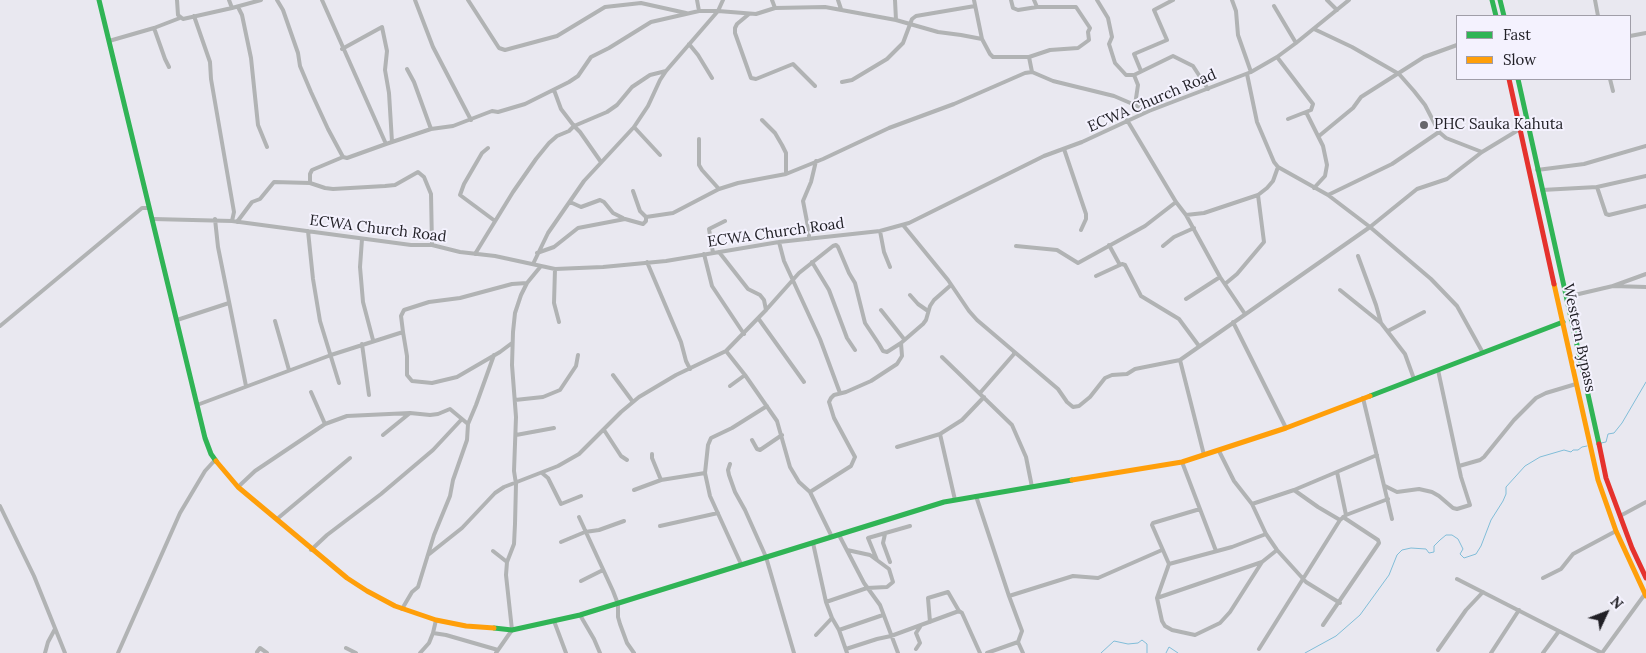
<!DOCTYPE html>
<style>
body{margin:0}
#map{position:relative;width:1646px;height:653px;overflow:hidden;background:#e9e8f0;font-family:Lora,serif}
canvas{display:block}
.legend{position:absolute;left:1456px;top:15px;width:175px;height:65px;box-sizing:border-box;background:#f4f2fe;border:1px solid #a09ea8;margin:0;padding:6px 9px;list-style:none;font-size:15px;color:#212026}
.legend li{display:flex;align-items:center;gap:10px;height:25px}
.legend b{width:25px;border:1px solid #a09ea8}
.north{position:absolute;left:1581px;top:588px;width:50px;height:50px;-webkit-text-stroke:4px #f4f2fe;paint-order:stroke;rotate:47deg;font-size:14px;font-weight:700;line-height:20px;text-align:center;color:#212026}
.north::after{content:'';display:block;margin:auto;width:18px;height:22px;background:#212026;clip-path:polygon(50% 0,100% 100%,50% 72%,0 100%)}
</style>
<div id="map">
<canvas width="1646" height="653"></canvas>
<ul class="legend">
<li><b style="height:6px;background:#30b455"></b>Fast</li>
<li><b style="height:6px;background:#ff9f0a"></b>Slow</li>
</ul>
<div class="north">N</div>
</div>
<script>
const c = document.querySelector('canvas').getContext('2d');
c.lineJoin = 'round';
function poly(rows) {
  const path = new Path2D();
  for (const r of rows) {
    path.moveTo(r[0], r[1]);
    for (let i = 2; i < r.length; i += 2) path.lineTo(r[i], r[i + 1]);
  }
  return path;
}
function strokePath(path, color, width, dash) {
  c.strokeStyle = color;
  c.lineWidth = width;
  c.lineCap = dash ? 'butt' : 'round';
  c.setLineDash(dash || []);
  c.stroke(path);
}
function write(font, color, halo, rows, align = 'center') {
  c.font = font + ' Lora,serif';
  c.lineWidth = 4;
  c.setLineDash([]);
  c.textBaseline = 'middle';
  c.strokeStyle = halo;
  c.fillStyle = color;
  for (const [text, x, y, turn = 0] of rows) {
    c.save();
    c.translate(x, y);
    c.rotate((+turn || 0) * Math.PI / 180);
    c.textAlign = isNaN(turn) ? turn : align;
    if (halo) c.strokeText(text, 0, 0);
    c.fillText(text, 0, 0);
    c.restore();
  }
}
strokePath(poly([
 [1601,443,1606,442,1608,434,1614,433,1622,423,1646,382],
 [1101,653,1114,641,1128,644,1138,643,1142,640,1147,644,1147,653],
 [1166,653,1169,647,1178,653],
 [1305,653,1336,636,1360,615,1389,575,1397,555,1402,550,1411,548,1426,549,1429,553,1434,552,1434,546,1440,540,1446,535,1452,535,1458,539,1463,549,1460,554,1464,558,1476,554,1481,546,1491,520,1503,501,1506,494,1506,487,1525,466,1540,457,1564,450,1571,452,1573,450,1578,450,1582,447,1587,446]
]), '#81bdd8', 1);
strokePath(poly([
 [177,0,178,15,183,19,232,8],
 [229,0,232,8,261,0],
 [277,0,283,10,298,53,300,66,311,92,328,129,343,157,347,158,386,144],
 [322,0,386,144,431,129,453,126,492,111,498,112,525,104,569,82,578,76,591,57,609,48,651,22,699,11,718,11,756,14,775,8,825,7,896,20,938,32,961,35,982,39],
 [415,0,433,47,471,120],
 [468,0,499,48,505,50,557,36,605,7,641,3,686,13],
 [697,0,699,11],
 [772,0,775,8],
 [838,0,841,9],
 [895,0,896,20],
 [974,0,982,39,990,54,993,57,1029,57,1050,50,1078,48,1089,40,1088,32,1090,28,1076,7,1037,7,1018,10,1013,8,1011,0],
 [1034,0,1037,7],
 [1097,0,1108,18,1112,37,1109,44,1115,63,1126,75,1134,75,1173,56,1193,66,1208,89],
 [1232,0,1236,11,1238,35,1251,72],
 [1327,0,1337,10],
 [1595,0,1598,16],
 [1274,6,1296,43],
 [238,7,242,15,251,58,258,125,267,147],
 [749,14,737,24,735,28,735,33,751,78,756,79,793,64,815,86],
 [194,16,210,62,211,79,234,212,232,221],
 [154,28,165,59,169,67],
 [1314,29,1352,47,1399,74,1414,91,1425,105,1439,132,1446,138,1482,152,1520,129],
 [1630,36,1646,33],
 [109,41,154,28,180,18],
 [689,44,698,55,712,78],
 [342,49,382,27,387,51,385,70,389,93,392,142],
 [1029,57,1032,72],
 [1277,57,1313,104,1311,110,1288,119],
 [407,69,414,82,431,129],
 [1141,71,1134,54,1167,40,1154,10,1173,0],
 [1247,74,1257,122,1274,162,1278,167,1328,195,1370,227,1431,279,1457,306,1483,353],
 [1134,75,1138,85,1135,105],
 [1610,79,1613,91],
 [842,82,852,80,887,59,903,43,912,19,916,16,975,6],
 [1306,112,1323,146,1327,165,1325,176,1314,188],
 [762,120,775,133,782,145,786,153,786,174],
 [1127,120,1176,202,1186,215,1220,277,1245,314],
 [634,127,660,155],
 [1319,136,1353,108,1361,97,1424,57,1457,45],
 [699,139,699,165,702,170,719,189],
 [488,148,482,153,464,184,460,195,495,221],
 [1064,149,1086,214,1086,219,1081,230],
 [601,162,580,132,574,126,607,112,617,105,632,87,650,75,666,71],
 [1537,170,1584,164,1646,146],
 [310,183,310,174,312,170,343,157],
 [1597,187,1606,214,1609,215,1646,206],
 [1542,190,1597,187,1646,176],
 [633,191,640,211,646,217,673,213,719,189,738,183,786,174,823,159,889,128,954,104,1025,73,1032,72,1053,81,1114,96,1149,111],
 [1328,195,1392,164,1439,132],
 [570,202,581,207,600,200,604,202,613,213,623,218],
 [1186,215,1204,213,1258,195,1267,188,1273,181,1278,167],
 [153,219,232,221,411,245,432,245,460,252,495,256,555,269,603,267,666,261,779,242,880,231,909,223,1044,156,1082,142,1149,111,1251,72,1277,57,1296,43,1349,0],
 [215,219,218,247,246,386],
 [237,222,252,202,260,199,274,182,310,183,325,188,333,189,385,186,395,185,418,172,424,177,431,194,432,245],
 [903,225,948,280,969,311,977,320,1058,389,1067,402,1073,407,1079,406,1090,397,1105,378,1112,375,1127,374,1135,369,1180,360,1370,227,1417,189,1447,179,1482,152],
 [308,231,313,279,320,321,339,383],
 [880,231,884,252,890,267],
 [362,239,360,267,363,302,373,340],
 [809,239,809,232,803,201,811,182,816,161],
 [779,242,784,261,820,339,840,393],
 [1109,245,1120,265],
 [1016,246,1057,250,1078,263,1145,226,1176,202],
 [1163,246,1174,237,1194,228],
 [719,252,748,289,760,295,764,300,766,310],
 [537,253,554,247,578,228,625,219,643,224,646,221,646,217],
 [713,253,709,229,725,221],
 [475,254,513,192,536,159,549,143,557,136,569,131,574,126,561,109,554,90],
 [704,254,712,286,744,334],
 [1358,256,1376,305,1381,323],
 [647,262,681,342,686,361,690,369],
 [812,262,829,290,847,338,855,350],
 [533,264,548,233,584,181,634,127,648,106,660,80,666,71,718,11,723,0],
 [555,269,554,303,559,322],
 [1646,274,1613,286,1646,287],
 [1096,276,1122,264,1125,265,1141,296,1179,319,1199,346],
 [1225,284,1237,274,1264,242,1258,195],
 [1340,290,1381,323,1405,354,1414,379],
 [910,295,918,304,928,311],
 [1566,297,1613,286],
 [1186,299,1220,277],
 [881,310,904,339],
 [758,318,804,382],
 [177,320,229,303],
 [275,321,289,370],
 [1233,322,1286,428],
 [0,326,142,208,149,208],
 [1388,331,1424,312],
 [403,332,407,356,407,375,412,381,432,383,457,377,500,352,512,343],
 [362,344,369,395],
 [726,351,745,375,777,421,790,467,799,482,810,492,832,537],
 [942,357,1012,425,1026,457,1032,487],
 [1180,360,1204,455],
 [613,375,633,402],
 [730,386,745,375],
 [311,392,325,424],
 [980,393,1014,354,1014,352],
 [1363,398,1392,519],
 [515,400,543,397,560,390,576,366,578,355],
 [197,405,331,355,403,332,401,316,404,310,429,302,460,298,512,284,527,283],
 [604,430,621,456,627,460],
 [940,434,955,500],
 [383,435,410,413],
 [516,435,554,428],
 [752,440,757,449,760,450,782,435],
 [897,447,940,434,962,420,984,397],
 [1219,451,1234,481,1252,504,1266,534,1277,550,1306,582,1340,603],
 [652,454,652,458,661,480],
 [1182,462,1216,551],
 [730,464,728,470,729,475,735,492,745,510,766,557,794,653],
 [1459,466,1480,460,1484,457,1514,420,1536,398,1546,393,1576,384],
 [1337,472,1346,515],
 [542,473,548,478,561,504,581,496],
 [1385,486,1397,492,1419,489,1432,492,1439,496,1453,508,1457,509,1470,505,1461,477,1438,370],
 [238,487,255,471,325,424,347,416,410,413,430,415,438,414,450,409,468,424,476,405,494,355],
 [634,490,661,480,705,473],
 [1294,490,1318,507,1340,520,1346,515,1388,499],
 [810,492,851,466,855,457,834,418,829,402,831,398,834,395,846,392,871,381,897,364,902,356,901,343,923,324,926,320,930,306,934,300,951,285],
 [976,496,1009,596,1022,631,1018,642,987,653],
 [1252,504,1294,490,1377,455],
 [0,506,34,576,65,653],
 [1200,509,1153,523,1152,525,1169,564,1157,598,1162,621,1165,626,1172,630,1195,635,1220,623,1230,612,1262,562,1277,550],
 [1620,516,1646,502],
 [579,517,613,591,618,604,618,617,620,624,627,643,634,653],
 [277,519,350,458],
 [660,526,718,513],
 [885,534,883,543,890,562],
 [839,535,864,583,880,605,898,653],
 [561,542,585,532,599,530,624,521],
 [813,543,826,602,832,618,816,635],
 [311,550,327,535,381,494,433,450,461,420],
 [493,551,507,562],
 [428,555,462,528,495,493,504,487,558,466,579,454,621,412,639,397,676,375,726,351,766,310,799,273,833,246,836,245,838,247,849,273,855,283,865,323,879,344,883,351,887,352,901,343],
 [877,560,868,538,910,526],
 [741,564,710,496,705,473,708,445,711,438,732,428,767,406],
 [1169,564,1232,547,1266,534],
 [1543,578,1561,569,1573,554,1616,531],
 [1457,579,1602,653],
 [581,581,603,570],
 [1009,596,1073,576,1098,578,1162,550],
 [1157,598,1262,562],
 [826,602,867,588,887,587,893,582,889,569,870,555,847,550],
 [402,609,412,592,418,587,434,535,450,496,453,480,467,440,468,424],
 [580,615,594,639,600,653],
 [832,618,839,630,883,615],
 [554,621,566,653],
 [930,622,928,598,948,592,959,611],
 [1323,625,1379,543,1378,540,1343,517],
 [839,630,847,653],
 [433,633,446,635,498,650],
 [1018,642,1023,653],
 [346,648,356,653],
 [846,649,877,639,891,636,959,611,962,613,980,653],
 [916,649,920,643,916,633,920,627],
 [1259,649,1340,520],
 [1438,650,1466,610,1483,592],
 [257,652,260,648,267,653],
 [45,653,48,642,55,629],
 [118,653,180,513,205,471,215,460],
 [420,653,429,643,433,633,436,620],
 [496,653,512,630,506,575,507,562,514,544,515,524,516,484,514,471,516,417,512,365,513,332,515,313,521,295,527,283,541,266],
 [1491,653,1519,610],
 [1543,653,1559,631],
 [1602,653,1645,594]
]), '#b1b3b4', 4);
strokePath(poly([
 [99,0,205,438,211,454,216,461],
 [1492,0,1496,16],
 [1500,0,1504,16],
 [1518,79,1599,444],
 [1370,396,1563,322],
 [494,628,512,630,580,615,944,502,1072,480]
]), '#30b455', 5);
strokePath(poly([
 [1554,284,1598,480,1616,531,1646,596],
 [216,461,238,487,347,578,367,591,395,606,436,620,466,626,494,628],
 [1072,480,1182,462,1286,428,1370,396]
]), '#ff9f0a', 5);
strokePath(poly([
 [1509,79,1554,284],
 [1599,444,1606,478,1632,548,1646,578]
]), '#e5322d', 5);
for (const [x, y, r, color] of [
 [1424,125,5,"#67666d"]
]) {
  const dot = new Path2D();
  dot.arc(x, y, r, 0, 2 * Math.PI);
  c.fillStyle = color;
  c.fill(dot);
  strokePath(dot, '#f4f2fe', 2);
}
write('15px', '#212026', '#f4f2fe', [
 ["ECWA Church Road",1152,101,-23],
 ["ECWA Church Road",378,229,7],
 ["ECWA Church Road",776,233,-8],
 ["Western Bypass",1579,338,78]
]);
write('15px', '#212026', '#f4f2fe', [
 ["PHC Sauka Kahuta",1434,125]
], 'left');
</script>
